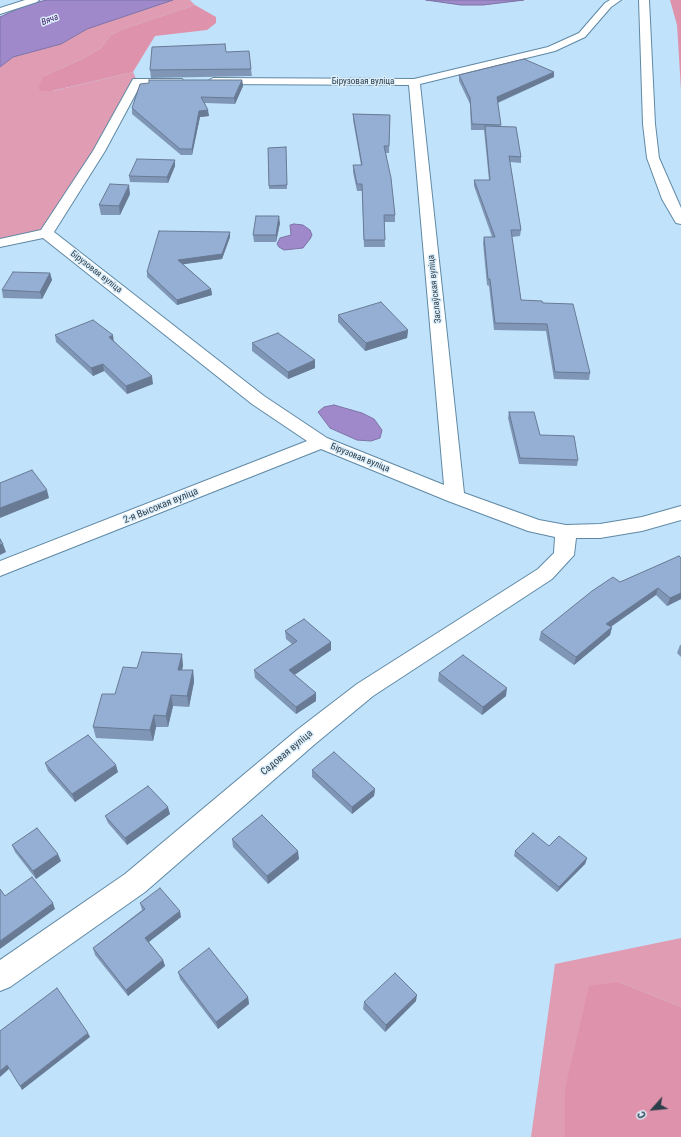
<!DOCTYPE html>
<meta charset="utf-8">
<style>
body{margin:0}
#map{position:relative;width:681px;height:1137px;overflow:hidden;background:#c0e3fb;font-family:"Roboto Condensed",sans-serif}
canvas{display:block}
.north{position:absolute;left:633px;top:1089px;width:40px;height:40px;-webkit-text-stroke:3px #dceefa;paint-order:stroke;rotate:243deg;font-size:11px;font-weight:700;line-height:16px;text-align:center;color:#2d3e4b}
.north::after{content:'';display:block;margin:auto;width:14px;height:18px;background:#2d3e4b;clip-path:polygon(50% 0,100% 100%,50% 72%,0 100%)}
</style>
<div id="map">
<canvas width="681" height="1137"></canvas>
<div class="north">С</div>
</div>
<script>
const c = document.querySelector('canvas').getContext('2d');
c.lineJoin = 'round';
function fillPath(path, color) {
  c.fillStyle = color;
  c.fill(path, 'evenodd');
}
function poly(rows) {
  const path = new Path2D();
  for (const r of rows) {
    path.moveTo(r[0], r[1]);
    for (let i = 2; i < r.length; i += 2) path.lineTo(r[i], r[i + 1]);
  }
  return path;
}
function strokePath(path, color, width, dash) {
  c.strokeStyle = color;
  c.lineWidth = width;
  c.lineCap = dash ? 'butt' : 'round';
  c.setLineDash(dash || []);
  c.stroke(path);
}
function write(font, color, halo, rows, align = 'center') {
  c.font = font + ' "Roboto Condensed",sans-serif';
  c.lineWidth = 3;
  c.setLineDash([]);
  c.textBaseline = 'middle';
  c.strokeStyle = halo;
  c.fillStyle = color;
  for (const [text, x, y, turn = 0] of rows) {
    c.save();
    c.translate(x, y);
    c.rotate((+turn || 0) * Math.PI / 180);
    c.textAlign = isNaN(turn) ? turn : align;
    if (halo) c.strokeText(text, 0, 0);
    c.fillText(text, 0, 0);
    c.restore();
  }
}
fillPath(poly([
 [173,0,190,0,195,5,123,29,111,35,101,48,82,59,44,76,53,91,133,72,137,81,46,233,0,243,0,67,13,57,61,44,87,29],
 [681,938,681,1007,619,982,565,1089,565,1137,531,1137,555,964]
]), '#e09cb2');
fillPath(poly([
 [670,0,681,0,681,90,677,25],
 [195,5,216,17,216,23,207,30,155,36,133,72,52,91,41,91,38,88,44,76,82,59,101,48,111,35,123,29],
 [619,982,681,1007,681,1137,565,1137,565,1089,589,986]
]), '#df92ab');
const water = poly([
 [46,0,173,0,87,29,61,44,13,57,0,67,0,17,24,6,46,0],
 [426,0,524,0,483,5,461,5,426,0],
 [294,224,303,225,310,230,312,235,310,239,303,248,284,250,279,247,277,244,280,238,291,235,290,225,294,224],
 [334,405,362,413,374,419,382,430,380,438,371,441,357,440,330,428,318,412,324,407,334,405]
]);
fillPath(water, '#9f89cb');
strokePath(water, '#7d72a5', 1);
const street = poly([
 [25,0,39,0,37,2,0,14,0,8,25,0],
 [610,0,621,0,611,7,585,37,555,51,420,84,464,493,539,520,566,525,600,524,642,517,681,506,681,520,642,531,600,538,576,538,574,555,552,579,373,696,315,744,145,892,10,987,0,991,0,960,125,874,297,730,357,684,538,569,554,553,555,537,528,531,448,501,321,449,0,576,0,561,307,441,252,404,43,238,0,247,0,239,41,230,93,151,133,79,182,79,183,81,178,84,141,84,105,151,54,232,264,396,327,438,444,485,409,85,213,84,208,81,213,78,414,79,548,47,579,33,605,3,610,0]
]);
const secondary = poly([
 [639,0,649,0,655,124,659,158,681,208,681,224,676,223,662,199,647,158,643,124,639,0]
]);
strokePath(street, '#5f88a4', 2);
strokePath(secondary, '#5f88a4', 2);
fillPath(street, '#fff');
fillPath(secondary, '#fff');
fillPath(poly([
 [226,52,251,69,252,76,151,78,150,70],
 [554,72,554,77,498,103,501,127,521,157,521,163,510,162,521,230,520,236,512,237,521,300,543,303,590,373,589,380,554,379,546,331,494,330,489,286,487,285,483,243,484,237,492,237,474,186,474,180,489,180,484,130,471,130,470,104,459,81,459,75],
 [242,80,243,86,235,104,205,103,209,116,200,117,192,155,181,155,132,114,132,108],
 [353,114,390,115,389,153,386,153,395,215,395,222,384,222,385,247,364,247,362,191,357,191,353,172,353,165,361,165,353,120],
 [286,147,287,189,269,189,268,148],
 [175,166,168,183,130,182,129,176],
 [130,194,120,215,101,215,99,205],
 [280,223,276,242,254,242,253,235],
 [230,232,230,237,222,259,183,264,211,289,212,295,177,305,147,277,147,272],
 [50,273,52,280,42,299,3,298,2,290],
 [338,315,408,330,407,338,365,351,338,322],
 [55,335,114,341,153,384,127,394,104,371,93,376,56,342],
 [252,343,315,360,315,368,288,379,252,351],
 [509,412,540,435,578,460,577,466,519,464,508,418],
 [681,558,681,599,667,606,656,595,611,627,612,627,610,635,574,665,539,640,541,632,620,582],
 [285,631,331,642,331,650,294,675,316,693,316,701,296,714,255,678,254,670,292,644,286,639],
 [680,645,681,645,681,657,677,653],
 [183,665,182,670,193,670,194,682,189,707,173,706,168,727,156,727,153,741,96,738,93,727,115,694,137,668],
 [439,673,506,696,482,715,438,681],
 [45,763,118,772,75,802,48,771],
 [312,770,375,789,374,796,352,814,312,777],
 [170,814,127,845,108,823,105,816],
 [232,839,299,859,268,884,233,847],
 [12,845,61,861,36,879,15,852],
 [549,846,587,858,585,864,557,892,514,856,515,851],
 [140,903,181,917,149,942,163,960,165,966,128,996,95,955,93,948,142,910],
 [178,972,248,997,249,1004,218,1029,180,979],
 [416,1001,385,1032,363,1009,364,1002]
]), '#8096b6');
fillPath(poly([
 [554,72,554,77,496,103,497,97],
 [242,80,243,86,235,104,234,98],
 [208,110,209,116,200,117,192,155,192,149,199,111],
 [175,160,175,166,168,183,167,177],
 [129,185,130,194,120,215,119,206],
 [279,216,280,223,276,242,276,235],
 [230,232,230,237,222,259,178,265,178,260],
 [50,273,52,280,42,299,40,292],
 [211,289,212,295,177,305,177,300],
 [408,330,407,338,365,351,366,343],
 [113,335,114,343,109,337],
 [315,360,315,368,288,379,288,372],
 [103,364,104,371,93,376,91,368],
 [152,376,153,384,127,394,126,386],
 [47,490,49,498,0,518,0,508],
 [3,544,6,552,0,555,0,545],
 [658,588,656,595,604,631,606,624],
 [681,593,681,599,667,606,670,598],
 [612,627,610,635,574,665,576,657],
 [331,642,331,650,290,678,289,670],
 [182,654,183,665,180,681,178,670],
 [193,670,194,682,189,707,187,696],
 [507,688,506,696,482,715,483,707],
 [316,693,316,701,296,714,296,707],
 [171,695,173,706,168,727,166,716],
 [154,715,156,727,153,741,150,730],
 [116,765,118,772,75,802,72,794],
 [375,789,374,796,352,814,352,807],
 [168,807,170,814,127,845,125,838],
 [298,851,299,859,268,884,267,876],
 [58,854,61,861,36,879,33,871],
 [587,858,585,864,557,892,559,887],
 [53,903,55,909,0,949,0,941],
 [180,911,181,917,146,944,145,938],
 [163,960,165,966,128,996,126,990],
 [417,995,416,1001,385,1032,386,1025],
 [248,997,249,1004,218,1029,216,1022],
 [88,1033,90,1037,22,1090,20,1086],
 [7,1065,9,1069,0,1077,0,1071]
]), '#687a94');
const building = poly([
 [225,44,226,52,249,51,251,69,150,70,152,47,225,44],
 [524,59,554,72,497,97,501,125,472,124,470,98,459,75,524,59],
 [149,80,242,80,234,98,201,97,208,110,199,111,192,149,180,149,132,108,140,84,149,83,149,80],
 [353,114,390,115,389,146,384,146,391,178,395,215,384,215,385,240,364,240,362,184,357,184,353,165,362,165,353,114],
 [485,126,516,127,521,157,509,156,521,230,511,230,521,300,542,301,543,303,573,304,590,373,555,372,547,324,495,323,490,279,488,279,484,237,495,237,474,180,490,180,485,126],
 [286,147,287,185,269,186,268,148,286,147],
 [137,159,175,160,167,177,129,176,137,159],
 [110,184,129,185,119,206,99,205,110,184],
 [256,216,279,216,276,235,253,235,256,216],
 [159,231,230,232,222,254,178,260,211,289,177,300,147,272,159,231],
 [13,272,50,273,40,292,2,290,13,272],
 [381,302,408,330,366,343,338,315,381,302],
 [93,320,113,335,109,337,152,376,126,386,103,364,91,368,55,335,93,320],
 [278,333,315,360,288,372,252,343,278,333],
 [509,412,534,412,540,435,574,436,578,460,520,458,509,412],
 [32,470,47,490,0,508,0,483,32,470],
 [0,539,3,544,0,545,0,539],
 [679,556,681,558,681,593,670,598,658,588,606,624,612,627,576,657,541,632,592,591,613,577,620,582,679,556],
 [304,619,331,642,289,670,316,693,296,707,254,670,297,641,285,631,304,619],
 [142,652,182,654,178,670,193,670,187,696,171,695,166,716,154,715,150,730,93,727,102,694,115,694,123,667,137,668,142,652],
 [463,655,507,688,483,707,439,673,463,655],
 [88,735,116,765,72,794,45,763,88,735],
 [334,752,375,789,352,807,312,770,334,752],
 [148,786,168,807,125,838,105,816,148,786],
 [262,815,298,851,267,876,232,839,262,815],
 [37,828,58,854,33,871,12,845,37,828],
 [533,833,549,846,559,836,587,858,559,887,515,851,533,833],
 [32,877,53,903,0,941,0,889,5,896,32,877],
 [160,888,180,911,145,938,163,960,126,990,93,948,145,909,140,903,160,888],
 [209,948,248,997,216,1022,178,972,209,948],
 [395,973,417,995,386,1025,364,1002,395,973],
 [57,988,88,1033,20,1086,7,1065,0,1071,0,1031,57,988]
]);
fillPath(building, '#95aed4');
strokePath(building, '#687a94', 1);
write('italic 9px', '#391664', '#dceefa', [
 ["Вяча",50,20,-22]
]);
write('9px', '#2d3e4b', '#dceefa', [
 ["Бірузовая вуліца",363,82],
 ["Бірузовая вуліца",96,272,38],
 ["Заслаўская вуліца",435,289,-96],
 ["Бірузовая вуліца",360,458,22]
]);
write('10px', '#2d3e4b', '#dceefa', [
 ["2-я Высокая вуліца",161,506,-22],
 ["Садовая вуліца",287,753,-40]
]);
</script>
